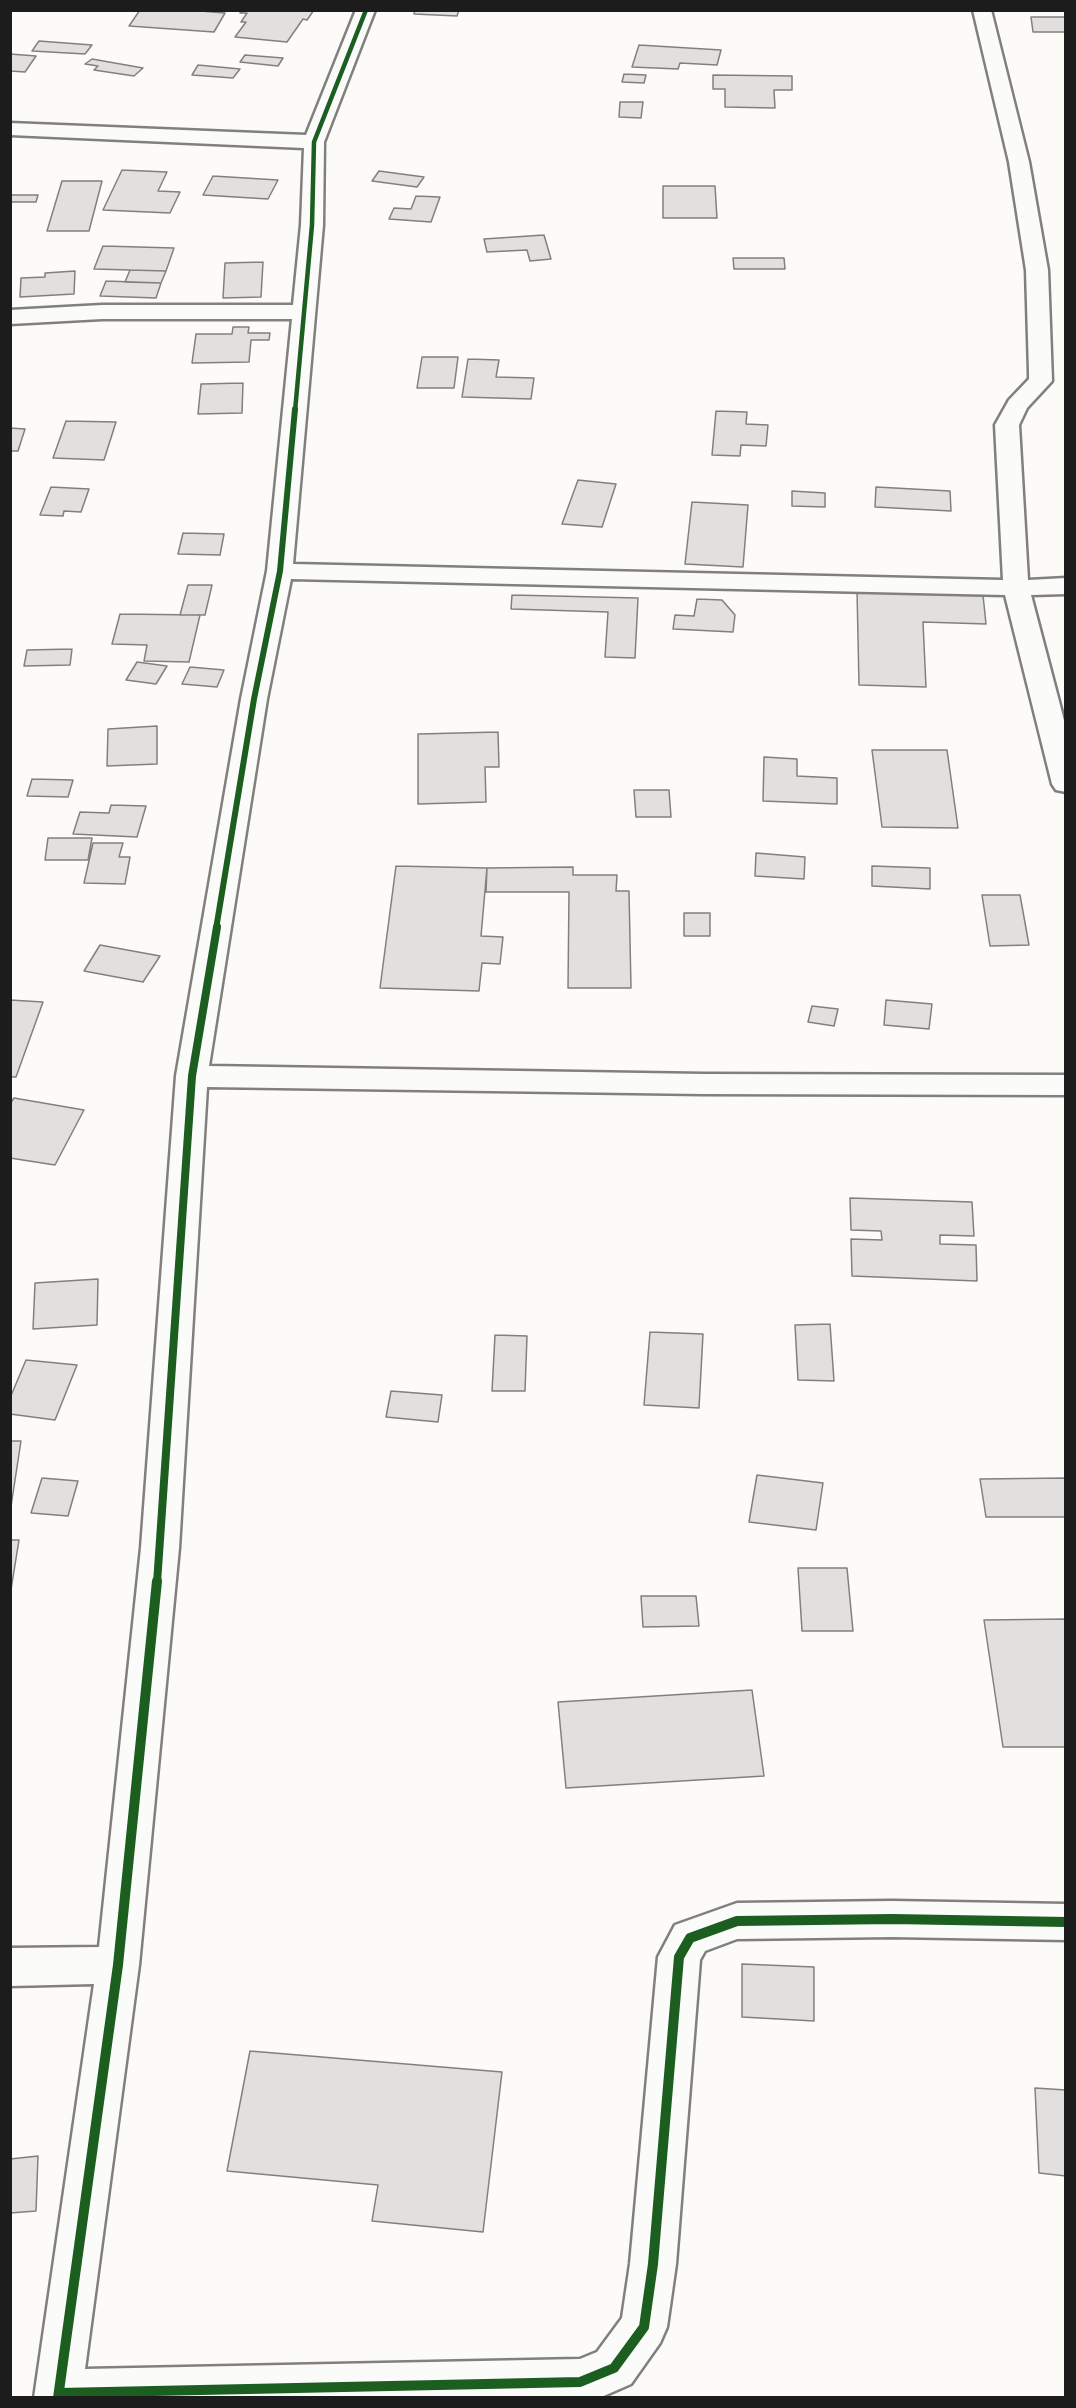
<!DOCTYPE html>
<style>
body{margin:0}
#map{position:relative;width:1076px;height:2408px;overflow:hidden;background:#fcfbf8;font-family:"Architects Daughter",sans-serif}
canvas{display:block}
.frame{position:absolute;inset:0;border:12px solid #1c1c1c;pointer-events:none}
</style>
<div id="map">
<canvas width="1076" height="2408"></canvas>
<div class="frame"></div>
</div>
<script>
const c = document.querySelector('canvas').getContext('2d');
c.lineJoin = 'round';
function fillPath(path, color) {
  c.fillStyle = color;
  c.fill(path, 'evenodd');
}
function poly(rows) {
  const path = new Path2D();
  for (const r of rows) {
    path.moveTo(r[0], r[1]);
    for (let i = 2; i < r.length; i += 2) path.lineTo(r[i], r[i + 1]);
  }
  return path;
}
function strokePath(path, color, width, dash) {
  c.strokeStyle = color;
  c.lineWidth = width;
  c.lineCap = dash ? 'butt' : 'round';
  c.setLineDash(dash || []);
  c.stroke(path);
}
const building = poly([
 [140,10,188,10,225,13,214,32,129,26,140,10],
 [242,10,314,10,307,20,303,19,287,42,235,37,246,22,241,22,247,13,240,13,242,10],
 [415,10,459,10,457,16,414,14,415,10],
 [1031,17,1066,17,1066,32,1033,32,1031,17],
 [39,41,92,45,85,54,32,51,39,41],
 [639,45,721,50,717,65,680,63,678,69,632,67,639,45],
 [10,54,36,56,25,72,10,71,10,54],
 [245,55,283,58,278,66,240,62,245,55],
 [92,59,143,68,134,76,94,70,98,66,85,64,92,59],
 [198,65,240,69,233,78,192,75,198,65],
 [624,74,646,75,644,83,622,82,624,74],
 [713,75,792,76,792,90,774,90,775,108,725,107,725,89,713,89,713,75],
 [620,102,643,102,641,118,619,117,620,102],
 [122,170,167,172,158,191,180,192,170,213,103,210,122,170],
 [379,171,424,177,417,187,372,181,379,171],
 [213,176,278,180,268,199,203,195,213,176],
 [62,181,102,181,89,231,47,231,62,181],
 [663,186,715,186,717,218,663,218,663,186],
 [10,195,38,195,36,202,10,202,10,195],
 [416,196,440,197,431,222,389,219,394,208,411,209,416,196],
 [544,235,551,259,530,261,527,250,487,252,484,239,544,235],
 [103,246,174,248,166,271,94,269,103,246],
 [733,258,784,258,785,269,734,269,733,258],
 [263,262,261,297,223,298,225,263,263,262],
 [130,270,166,271,161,283,125,282,130,270],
 [75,271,74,294,20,297,21,278,45,277,45,273,75,271],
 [106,281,161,283,156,298,100,296,106,281],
 [233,327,249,327,248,333,270,333,269,340,251,340,249,362,192,363,196,334,232,334,233,327],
 [422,357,458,357,454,388,417,388,422,357],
 [468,359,499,360,496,377,534,378,531,399,462,397,468,359],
 [243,383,242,413,198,414,201,384,243,383],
 [716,411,747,412,746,424,768,425,766,446,741,445,740,456,712,455,716,411],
 [66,421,116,422,104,460,53,458,66,421],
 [10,428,25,429,18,451,10,451,10,428],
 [578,480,616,484,602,527,562,524,578,480],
 [51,487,89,489,81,512,64,511,63,516,40,515,51,487],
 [876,487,950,491,951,511,875,507,876,487],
 [792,491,825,493,825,507,792,506,792,491],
 [692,502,748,505,743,567,685,564,692,502],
 [183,533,224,534,220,555,178,554,183,533],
 [188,585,212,585,205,615,180,615,188,585],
 [857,591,983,595,986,624,923,622,926,687,859,685,857,591],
 [512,595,638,598,635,658,605,657,608,612,511,609,512,595],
 [697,599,722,600,735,615,733,632,673,629,675,615,694,616,697,599],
 [120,614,200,615,189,662,144,661,147,645,112,644,120,614],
 [72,649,70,665,24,666,27,650,72,649],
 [137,662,167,666,156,684,126,680,137,662],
 [190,667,224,670,217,687,182,684,190,667],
 [157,726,157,764,107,766,108,729,157,726],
 [498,732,499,767,485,767,486,802,418,804,418,734,498,732],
 [872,750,947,750,958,828,882,827,872,750],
 [764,757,797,759,797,776,837,778,837,804,763,801,764,757],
 [32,779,73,780,68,797,27,796,32,779],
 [634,790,669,790,671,817,636,817,634,790],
 [111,805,146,806,137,837,73,834,80,812,109,813,111,805],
 [48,838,92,838,88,860,45,860,48,838],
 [93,843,123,843,119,857,130,857,125,884,84,883,93,843],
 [756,853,805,857,804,879,755,876,756,853],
 [396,866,487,868,481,936,503,937,500,964,482,963,479,991,380,988,396,866],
 [872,866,930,868,930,889,872,886,872,866],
 [573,867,573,875,617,875,616,891,629,891,631,988,568,988,569,892,486,892,487,868,573,867],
 [982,895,1020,895,1029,945,990,946,982,895],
 [684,913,710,913,710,936,684,936,684,913],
 [100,945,160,956,143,982,84,971,100,945],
 [10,1000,43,1002,16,1077,10,1077,10,1000],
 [886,1000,932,1004,929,1029,884,1025,886,1000],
 [812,1006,838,1009,834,1026,808,1022,812,1006],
 [14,1098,84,1110,55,1165,10,1158,10,1104,14,1098],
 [850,1198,972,1202,974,1236,940,1235,940,1244,976,1245,977,1281,852,1276,851,1239,882,1240,881,1231,851,1230,850,1198],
 [98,1279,97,1325,33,1329,35,1283,98,1279],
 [830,1324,834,1381,798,1380,795,1325,830,1324],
 [650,1332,703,1334,699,1408,644,1405,650,1332],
 [495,1335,527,1336,525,1391,492,1391,495,1335],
 [26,1360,77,1365,55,1420,10,1414,10,1398,26,1360],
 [391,1391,442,1395,438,1422,386,1417,391,1391],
 [10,1441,21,1441,10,1513,10,1441],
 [757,1475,823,1483,816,1530,749,1522,757,1475],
 [42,1478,78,1481,68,1516,31,1513,42,1478],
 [1066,1478,1066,1517,986,1517,980,1479,1066,1478],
 [10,1540,19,1540,10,1596,10,1540],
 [798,1568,847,1568,853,1631,802,1631,798,1568],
 [641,1596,696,1596,699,1626,643,1627,641,1596],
 [1066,1619,1066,1747,1003,1747,984,1620,1066,1619],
 [752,1690,764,1776,566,1788,558,1702,752,1690],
 [742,1964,814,1967,814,2021,742,2017,742,1964],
 [250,2051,502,2072,483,2232,372,2221,378,2185,227,2171,250,2051],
 [1035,2088,1066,2090,1066,2176,1039,2173,1035,2088],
 [38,2156,36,2211,10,2213,10,2159,38,2156]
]);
fillPath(building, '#e1e0de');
strokePath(building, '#81807f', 1.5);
const minor = poly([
 [356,10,375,10,324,142,323,225,293,564,1003,580,995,425,1009,400,1029,379,1029,372,1026,270,1009,162,973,10,991,10,1029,162,1048,270,1052,381,1027,408,1019,425,1028,580,1066,578,1066,594,1031,595,1066,728,1066,792,1056,790,1052,784,1005,595,291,579,267,699,209,1066,703,1074,1066,1075,1066,1095,703,1094,207,1087,179,1548,139,1965,85,2369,580,2359,597,2352,622,2318,630,2264,658,1957,675,1925,737,1903,892,1901,1066,1904,1066,1940,892,1937,737,1939,705,1951,700,1960,676,2264,667,2327,660,2343,631,2384,599,2398,34,2398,94,1984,10,1986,10,1948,99,1947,141,1548,176,1076,241,699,267,571,292,319,102,319,10,324,10,310,102,305,293,305,301,225,304,148,10,135,10,123,306,135,356,10]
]);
strokePath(minor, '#81807f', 5);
fillPath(minor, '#fbfbf9');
strokePath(poly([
 [295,411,312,225,314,142,366,10]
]), '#1b5e20', 4.5);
strokePath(poly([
 [216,929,254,699,280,571,295,409]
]), '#1b5e20', 6);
strokePath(poly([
 [157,1583,192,1076,217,927]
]), '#1b5e20', 8);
strokePath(poly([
 [59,2393,580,2382,614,2368,644,2327,653,2264,679,1957,690,1938,737,1921,892,1919,1066,1922],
 [58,2398,118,1965,157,1581]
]), '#1b5e20', 10);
</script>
